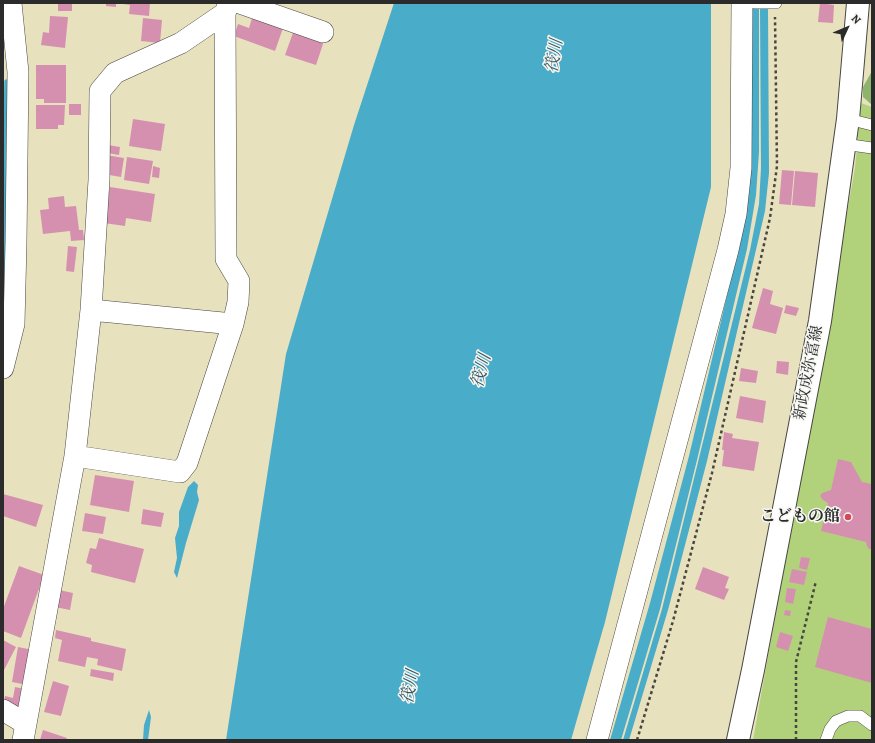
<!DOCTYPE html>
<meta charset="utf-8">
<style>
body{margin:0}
#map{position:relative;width:875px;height:743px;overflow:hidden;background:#e8e1be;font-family:Alegreya,serif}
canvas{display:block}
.frame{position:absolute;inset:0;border:4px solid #2b2b2b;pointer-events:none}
.north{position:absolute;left:827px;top:8px;width:40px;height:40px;-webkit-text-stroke:3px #f6f6f2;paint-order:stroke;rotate:46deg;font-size:11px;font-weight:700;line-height:16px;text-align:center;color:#2b2b2b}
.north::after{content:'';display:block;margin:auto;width:14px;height:18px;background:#2b2b2b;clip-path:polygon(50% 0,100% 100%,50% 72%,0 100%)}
</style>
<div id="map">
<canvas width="875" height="743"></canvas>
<div class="frame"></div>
<div class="north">N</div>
</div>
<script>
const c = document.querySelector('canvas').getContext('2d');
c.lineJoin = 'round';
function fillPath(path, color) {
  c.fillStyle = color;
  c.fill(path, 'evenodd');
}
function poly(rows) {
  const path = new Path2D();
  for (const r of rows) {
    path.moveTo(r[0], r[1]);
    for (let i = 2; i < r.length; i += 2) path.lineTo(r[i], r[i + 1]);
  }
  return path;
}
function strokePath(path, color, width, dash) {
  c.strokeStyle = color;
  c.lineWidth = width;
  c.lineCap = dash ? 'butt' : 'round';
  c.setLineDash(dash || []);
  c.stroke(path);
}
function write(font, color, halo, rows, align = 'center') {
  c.font = font + ' Alegreya,"Noto Serif JP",serif';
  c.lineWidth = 3;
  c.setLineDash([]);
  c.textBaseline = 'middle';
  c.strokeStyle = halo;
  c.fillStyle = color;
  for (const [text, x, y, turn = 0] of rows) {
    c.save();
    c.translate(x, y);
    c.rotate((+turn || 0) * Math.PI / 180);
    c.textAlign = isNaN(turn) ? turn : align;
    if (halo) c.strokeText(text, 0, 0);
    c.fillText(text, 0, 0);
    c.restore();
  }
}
fillPath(poly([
 [861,103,872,107,872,740,753,740,855,168]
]), '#b1d27a');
fillPath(poly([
 [872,71,872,105,863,97,863,87]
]), '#8cb46a');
fillPath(poly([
 [394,3,711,3,711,187,605,622,571,740,226,740,286,354,354,125],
 [749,3,759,3,759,152,756,195,747,249,697,460,660,609,621,740,610,740,650,603,689,456,739,245,749,192,752,150],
 [760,7,768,8,769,173,765,211,707,461,668,610,629,740,623,740,662,609,750,250,759,204,761,168],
 [194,481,198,485,197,492,199,500,186,543,177,578,174,572,177,558,175,538,179,526,179,512,188,487],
 [149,710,151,717,148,740,143,740,144,725]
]), '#49acc8');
strokePath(poly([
 [3,307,7,82]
]), '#49acc8', 5.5);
fillPath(poly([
 [58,3,72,3,72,11,58,11],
 [106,3,116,3,116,7,106,6],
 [123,3,150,3,149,16,129,14,130,5,123,4],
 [820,3,834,5,833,23,818,22],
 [50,16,68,17,65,48,41,45,43,32,49,33],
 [143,18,162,20,160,43,141,41],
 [252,18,283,28,275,51,234,36,238,24,249,28],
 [294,30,324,41,316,65,285,55],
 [36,65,66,65,66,103,44,103,44,99,36,99],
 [69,104,81,104,81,115,69,115],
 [36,105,65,105,64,125,58,125,58,129,36,129],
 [133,119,165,124,161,151,129,146],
 [108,145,120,147,119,155,107,153],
 [106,155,124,158,121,177,103,174],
 [127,157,153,161,149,184,124,180],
 [153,166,160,168,159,178,152,177],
 [782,170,794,171,791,205,779,204],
 [795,171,818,173,815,207,792,205],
 [110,187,155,194,151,222,126,218,125,226,104,223],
 [64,196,65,207,76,206,79,230,83,230,84,240,71,241,70,231,43,234,40,210,49,209,48,198],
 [68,246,77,247,74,272,66,271],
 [763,288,773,291,770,304,783,308,776,334,752,328],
 [786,305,799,308,796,316,784,313],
 [777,361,789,362,788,375,776,373],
 [741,368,758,371,756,383,739,381],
 [740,396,766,401,763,423,736,418],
 [724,432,733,434,732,438,759,442,754,471,722,466,724,450,722,450],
 [838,459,851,462,862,482,872,484,872,549,869,549,867,546,866,542,821,531,828,503,823,500,820,496,822,493,831,490],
 [95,475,134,481,129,512,90,505],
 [3,494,43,505,36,527,3,516],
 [143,509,164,513,161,527,141,524],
 [85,513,106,517,103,534,82,531],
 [99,538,144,549,135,583,91,572,92,565,86,563,90,548,96,549],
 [801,557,810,558,807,570,799,568],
 [19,566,44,575,21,638,3,631,3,609],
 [703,567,729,577,725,588,729,589,724,600,695,589],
 [792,569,807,572,804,585,789,582],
 [787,588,796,589,793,604,785,602],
 [59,590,73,593,70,610,55,607],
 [785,610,791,611,790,616,784,615],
 [828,617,872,629,872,683,815,667],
 [56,630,91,638,91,641,126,649,122,671,97,665,98,659,87,657,85,667,58,661,62,640,55,638],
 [780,632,793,636,788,651,776,647],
 [3,640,16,647,3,672],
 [18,647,33,650,27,685,12,682],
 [91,669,114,673,113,681,90,676],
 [53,681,69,686,61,716,44,712],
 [15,687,25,689,23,711,4,703,5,696,13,698],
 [43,730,67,738,66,740,40,740]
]), '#d590b0');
const service = poly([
 [755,3,776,3],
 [848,119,872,125],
 [844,144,872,148],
 [826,740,830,729,836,721,848,716,860,716,872,725]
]);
const minor = poly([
 [240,3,323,32],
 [91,310,233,324],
 [3,368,14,324,16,243,18,72,11,3],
 [75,456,180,472,187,463,233,324,238,302,239,281,226,259,225,13,229,3],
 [3,710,26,724],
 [23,740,75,456,91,310,99,180,100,91,115,73,181,43,225,13],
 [597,740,728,250,736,214,741,168,742,3]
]);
const secondary = poly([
 [738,740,753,670,820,321,848,119,858,3]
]);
strokePath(service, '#474641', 12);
strokePath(minor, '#474641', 22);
strokePath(secondary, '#474641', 24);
strokePath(poly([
 [637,740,673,621,712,473,770,218,777,166,775,17],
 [796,740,796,662,816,581]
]), '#474641', 2.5, [3, 3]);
strokePath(service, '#fff', 11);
strokePath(minor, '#fff', 21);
strokePath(secondary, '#fff', 22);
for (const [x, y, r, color] of [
 [848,517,4,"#d1495b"]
]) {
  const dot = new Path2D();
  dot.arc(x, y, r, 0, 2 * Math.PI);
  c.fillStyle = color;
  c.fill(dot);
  strokePath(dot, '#f6f6f2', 1.5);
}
write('16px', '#2b2b2b', '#f6f6f2', [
 ["新政成弥富線",809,373,-79]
]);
write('bold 16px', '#2b2b2b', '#f6f6f2', [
 ["こどもの館",840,517]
], 'right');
write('italic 17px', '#365862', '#f6f6f2', [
 ["筏川",555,56,-81],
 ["筏川",482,371,-75],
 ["筏川",411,687,-79]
]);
</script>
